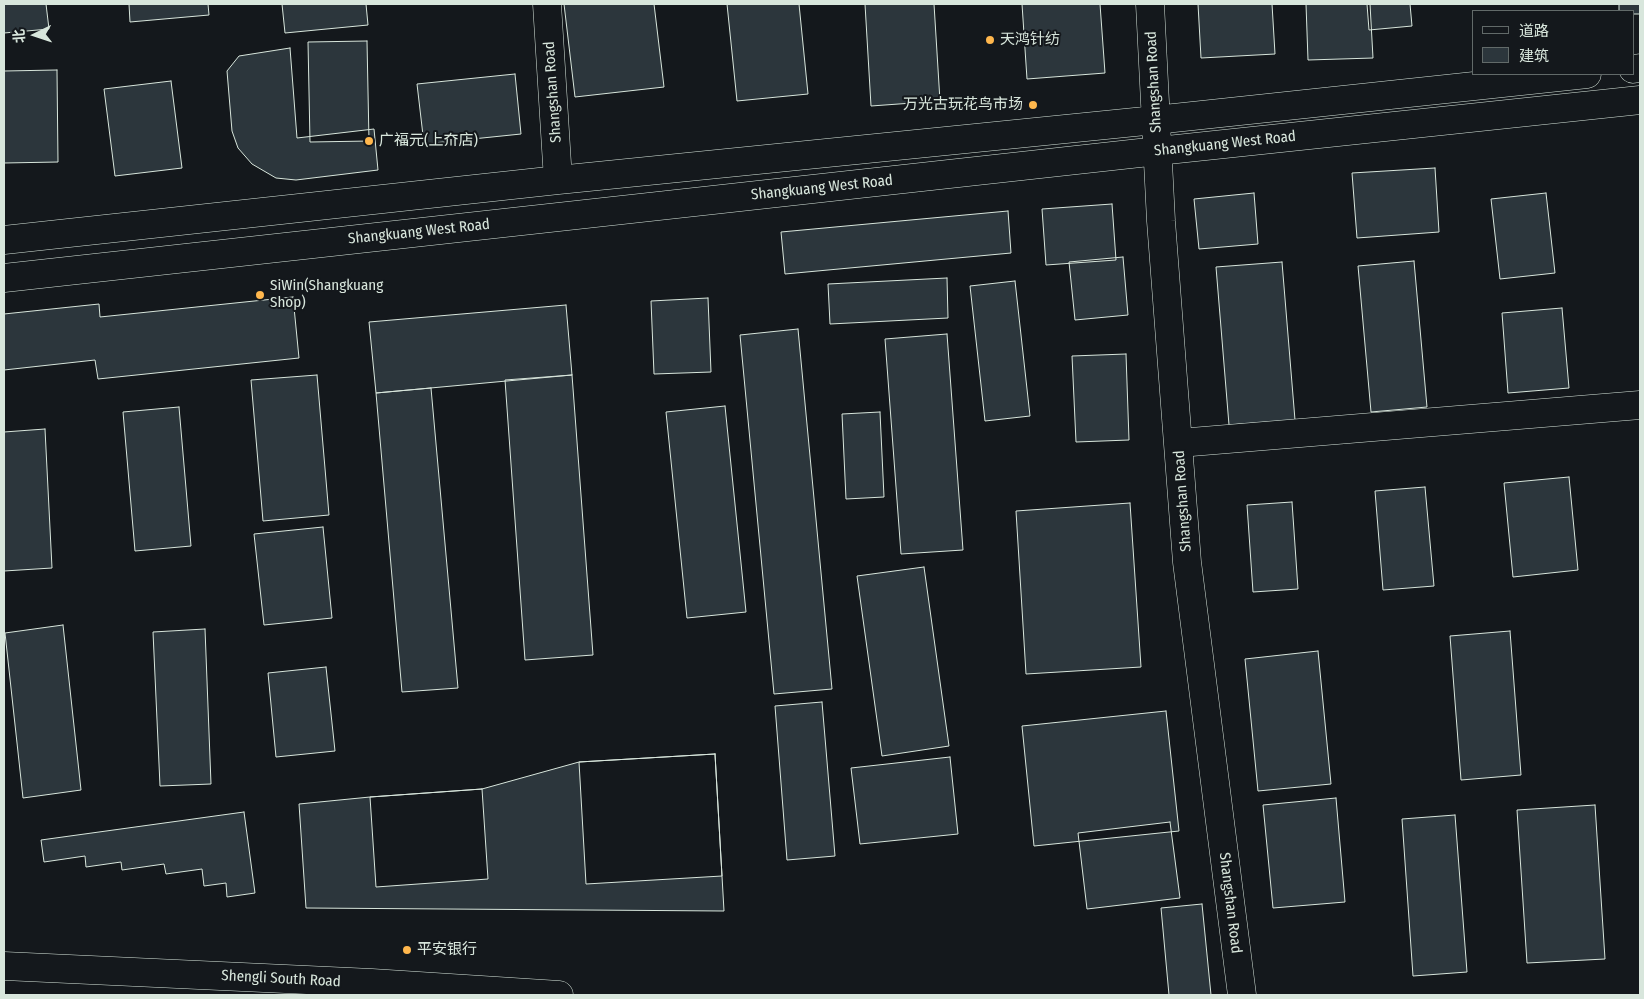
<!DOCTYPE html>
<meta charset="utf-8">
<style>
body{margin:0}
#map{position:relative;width:1644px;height:999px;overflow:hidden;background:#14181c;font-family:"Fira Sans Condensed","Noto Sans SC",sans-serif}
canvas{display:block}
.frame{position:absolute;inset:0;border:5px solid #d8e6dc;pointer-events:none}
.legend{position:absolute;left:1472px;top:10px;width:162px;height:65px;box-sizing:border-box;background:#14181c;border:1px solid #626a69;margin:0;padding:6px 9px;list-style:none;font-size:15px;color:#d8e6dc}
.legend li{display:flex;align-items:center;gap:10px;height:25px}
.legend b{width:25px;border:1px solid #626a69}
.north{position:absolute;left:10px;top:10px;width:50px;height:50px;-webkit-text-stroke:4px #14181c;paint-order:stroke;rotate:266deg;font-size:14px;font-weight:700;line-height:20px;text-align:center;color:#d8e6dc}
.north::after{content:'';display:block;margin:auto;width:18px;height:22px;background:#d8e6dc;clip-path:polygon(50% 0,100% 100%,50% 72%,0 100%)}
</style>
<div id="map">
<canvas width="1644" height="999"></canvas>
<div class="frame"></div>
<ul class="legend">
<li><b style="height:6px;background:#14181c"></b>道路</li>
<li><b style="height:14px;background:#2c363c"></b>建筑</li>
</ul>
<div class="north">北</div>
</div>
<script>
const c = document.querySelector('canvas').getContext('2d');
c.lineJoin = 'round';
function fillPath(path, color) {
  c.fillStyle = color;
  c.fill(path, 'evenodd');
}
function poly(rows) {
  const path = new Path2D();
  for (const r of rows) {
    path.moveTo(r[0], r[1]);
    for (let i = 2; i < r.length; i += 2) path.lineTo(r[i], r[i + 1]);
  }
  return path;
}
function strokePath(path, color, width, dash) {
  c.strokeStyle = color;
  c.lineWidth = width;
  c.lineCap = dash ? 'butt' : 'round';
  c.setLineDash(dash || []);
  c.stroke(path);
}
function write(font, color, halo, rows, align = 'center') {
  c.font = font + ' "Fira Sans Condensed","Noto Sans SC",sans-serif';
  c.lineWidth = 4;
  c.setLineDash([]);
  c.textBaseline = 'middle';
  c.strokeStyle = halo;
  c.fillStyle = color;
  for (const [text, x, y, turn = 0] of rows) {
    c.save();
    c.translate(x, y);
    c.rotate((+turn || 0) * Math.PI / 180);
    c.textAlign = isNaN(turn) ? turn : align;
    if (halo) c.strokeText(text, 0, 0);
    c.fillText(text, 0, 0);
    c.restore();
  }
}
const building = poly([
 [4,4,46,4,49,29,4,33,4,4],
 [129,4,208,4,209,15,130,22,129,4],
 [282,4,366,4,368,25,285,33,282,4],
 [564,4,654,4,664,87,575,97,564,4],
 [727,4,799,4,808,94,737,101,727,4],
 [865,4,934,4,940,101,871,106,865,4],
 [1022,4,1100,4,1105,73,1027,79,1022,4],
 [1198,4,1272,4,1275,54,1201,58,1198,4],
 [1306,4,1370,4,1373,58,1308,60,1306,4],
 [1367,4,1410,4,1412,26,1369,30,1367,4],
 [1619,4,1640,4,1640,14,1633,14,1633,11,1619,11,1619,4],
 [367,41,369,141,310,142,308,42,367,41],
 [290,48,297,138,374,129,378,170,296,180,276,178,252,164,238,148,232,131,227,71,239,56,290,48],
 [57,70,58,162,4,163,4,71,57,70],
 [515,74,521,134,424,144,417,84,515,74],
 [171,81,182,168,115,176,104,89,171,81],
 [1435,168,1439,232,1357,238,1352,173,1435,168],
 [1254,193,1258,244,1199,249,1194,199,1254,193],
 [1546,193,1555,273,1500,279,1491,199,1546,193],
 [1112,204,1116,260,1046,265,1042,209,1112,204],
 [1008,211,1011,253,785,274,781,232,1008,211],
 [1123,257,1128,315,1075,320,1069,262,1123,257],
 [1414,261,1427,407,1371,412,1358,266,1414,261],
 [1282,262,1295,420,1229,425,1216,267,1282,262],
 [947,278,948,318,830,324,828,284,947,278],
 [1015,281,1030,416,985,421,970,286,1015,281],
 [293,297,299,358,98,379,95,360,4,370,4,314,99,304,100,317,293,297],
 [708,298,711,372,654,374,651,301,708,298],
 [566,305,572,375,376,393,369,322,566,305],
 [1562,308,1569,388,1508,393,1502,313,1562,308],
 [798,329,832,689,774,694,740,335,798,329],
 [947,334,963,550,901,554,885,339,947,334],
 [1126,354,1129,440,1076,442,1072,356,1126,354],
 [317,375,329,515,263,521,251,380,317,375],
 [572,375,593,655,525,660,505,380,572,375],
 [431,388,458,688,402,692,376,393,431,388],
 [725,406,746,612,687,618,666,412,725,406],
 [179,407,191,546,135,551,123,412,179,407],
 [880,412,884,497,846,499,842,414,880,412],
 [45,429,52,568,4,571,4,432,45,429],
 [1569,477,1578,570,1513,577,1504,483,1569,477],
 [1425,487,1434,586,1383,590,1375,491,1425,487],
 [1292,502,1298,589,1253,592,1247,505,1292,502],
 [1130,503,1141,667,1026,674,1016,511,1130,503],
 [323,527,332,618,264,625,254,534,323,527],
 [924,567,949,746,882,756,857,576,924,567],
 [63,625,81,790,23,798,5,633,63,625],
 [205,629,211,784,160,786,153,632,205,629],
 [1510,631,1521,775,1461,780,1450,636,1510,631],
 [1318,651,1331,784,1258,791,1245,659,1318,651],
 [326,667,335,751,276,757,268,673,326,667],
 [822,702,835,856,787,860,775,706,822,702],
 [1166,711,1179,831,1034,846,1022,726,1166,711],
 [715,754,722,876,586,884,579,762,715,754],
 [715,754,724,911,306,908,299,804,370,797,482,789,579,762,715,754],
 [950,757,958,834,860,844,851,768,950,757],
 [482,789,488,879,376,887,370,797,482,789],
 [1336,798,1345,902,1273,908,1263,805,1336,798],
 [1595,805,1605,959,1527,963,1517,810,1595,805],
 [244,812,255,893,227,897,226,883,204,886,202,869,166,874,164,864,122,870,121,862,86,867,85,856,44,862,41,840,244,812],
 [1455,815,1467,972,1413,976,1402,819,1455,815],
 [1170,822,1180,898,1087,909,1078,833,1170,822],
 [1202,904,1211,995,1169,995,1161,908,1202,904]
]);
fillPath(building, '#2c363c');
strokePath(building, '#d8e6dc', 1);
const minor = poly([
 [547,4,558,180],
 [1150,4,1161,221,1187,562,1242,995],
 [1633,69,1640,68],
 [4,240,558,180,1155,120,1587,74],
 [4,278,1158,151,1640,100],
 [1179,443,1640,405]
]);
const major = poly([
 [4,966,372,983,559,995]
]);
strokePath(minor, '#d8e6dc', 29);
strokePath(major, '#d8e6dc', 29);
strokePath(minor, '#14181c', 28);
strokePath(major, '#14181c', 28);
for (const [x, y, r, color] of [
 [990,40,5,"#ffb74d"],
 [1033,105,5,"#ffb74d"],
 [369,141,5,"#ffb74d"],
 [260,295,5,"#ffb74d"],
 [407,950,5,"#ffb74d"]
]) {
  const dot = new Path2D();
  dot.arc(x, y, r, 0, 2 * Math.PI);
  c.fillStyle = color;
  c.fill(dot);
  strokePath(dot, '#14181c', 2);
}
write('15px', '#d8e6dc', '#14181c', [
 ["天鸿针纺",1000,40],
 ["万光古玩花鸟市场",1023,105,"right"],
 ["广福元(上夼店)",379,141],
 ["SiWin(Shangkuang",270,286],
 ["Shop)",270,303],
 ["平安银行",417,950]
], 'left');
write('15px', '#d8e6dc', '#14181c', [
 ["Shangshan Road",1154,82,-93],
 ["Shangshan Road",553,92,-94],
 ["Shangkuang West Road",1225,144,-6],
 ["Shangkuang West Road",822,188,-6],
 ["Shangkuang West Road",419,232,-6],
 ["Shangshan Road",1183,501,-94],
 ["Shangshan Road",1230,903,83],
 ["Shengli South Road",281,979,3]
]);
</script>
